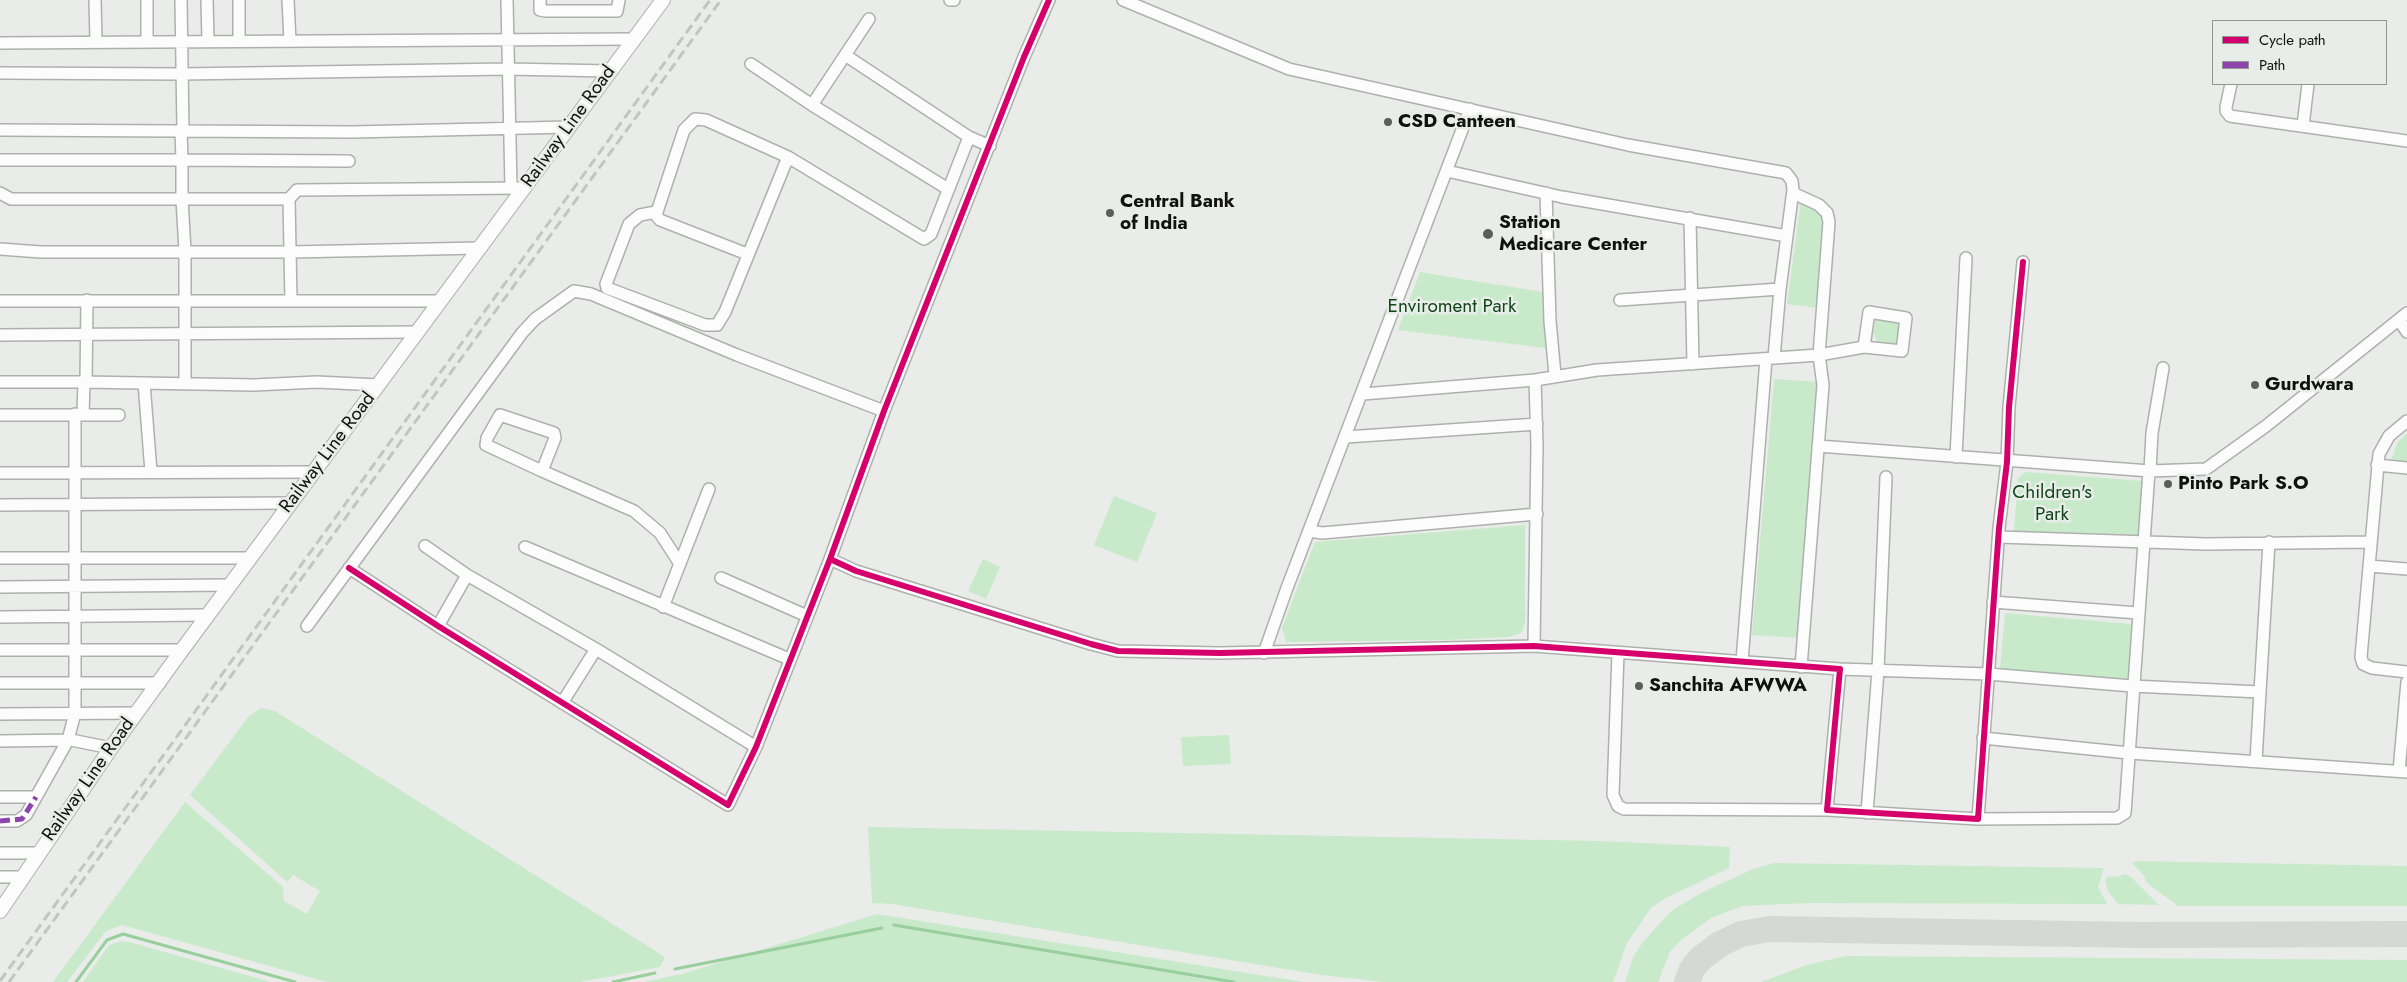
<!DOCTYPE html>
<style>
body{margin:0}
#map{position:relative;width:2407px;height:982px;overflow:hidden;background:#eaecea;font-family:Jost,sans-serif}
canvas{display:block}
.legend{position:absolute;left:2212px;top:20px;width:175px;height:65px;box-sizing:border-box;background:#e9ede9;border:1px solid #929592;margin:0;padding:6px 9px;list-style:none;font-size:15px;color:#101110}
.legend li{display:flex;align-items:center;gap:10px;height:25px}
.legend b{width:25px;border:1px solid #929592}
</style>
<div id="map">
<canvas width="2407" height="982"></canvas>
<ul class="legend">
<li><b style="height:6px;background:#d6006c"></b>Cycle path</li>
<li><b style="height:6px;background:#8e44ad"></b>Path</li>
</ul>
</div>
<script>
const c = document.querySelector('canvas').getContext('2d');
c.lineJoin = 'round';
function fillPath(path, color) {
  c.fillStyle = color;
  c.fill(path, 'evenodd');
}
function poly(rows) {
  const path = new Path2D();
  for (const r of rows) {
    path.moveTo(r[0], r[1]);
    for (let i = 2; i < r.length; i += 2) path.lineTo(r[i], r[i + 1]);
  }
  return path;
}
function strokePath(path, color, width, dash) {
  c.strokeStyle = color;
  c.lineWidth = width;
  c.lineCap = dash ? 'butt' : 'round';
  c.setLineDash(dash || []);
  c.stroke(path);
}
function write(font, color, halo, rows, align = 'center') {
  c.font = font + ' Jost,sans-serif';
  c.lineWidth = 5;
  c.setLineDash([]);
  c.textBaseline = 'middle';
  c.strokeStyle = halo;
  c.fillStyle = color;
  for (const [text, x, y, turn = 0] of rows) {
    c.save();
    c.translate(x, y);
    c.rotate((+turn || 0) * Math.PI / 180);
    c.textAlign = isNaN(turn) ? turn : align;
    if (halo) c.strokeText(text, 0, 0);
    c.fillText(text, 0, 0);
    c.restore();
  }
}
fillPath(poly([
 [1801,200,1809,203,1827,219,1820,308,1787,304],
 [1420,272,1543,292,1545,348,1398,330],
 [1891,318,1904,320,1900,346,1879,346,1873,332,1876,319],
 [1774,379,1820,382,1799,638,1752,635],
 [2407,433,2407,464,2390,462,2398,442],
 [2025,472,2144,481,2139,540,2014,531,2018,478],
 [1114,496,1157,513,1137,562,1094,545],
 [1525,525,1525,624,1521,633,1509,637,1446,640,1286,642,1282,628,1315,542],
 [983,559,1000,567,986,599,968,591],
 [2005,613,2132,624,2128,682,2000,669],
 [261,708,275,711,665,957,660,967,580,982,327,982,122,925,106,931,67,982,53,982,185,802,283,887,284,901,307,914,320,891,293,875,287,882,190,795,249,716],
 [1229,735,1231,764,1183,766,1181,737],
 [868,827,1600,841,1730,847,1729,868,1666,898,1651,908,1627,943,1613,982,1384,982,1321,975,891,904,872,903],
 [2137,861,2407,866,2407,906,2178,906,2147,883,2143,874,2132,863],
 [1774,863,2104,868,2098,887,2107,904,1808,903,1743,906,1711,918,1681,940,1670,952,1658,982,1625,982,1634,955,1643,942,1671,911,1701,893,1753,869],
 [2125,874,2130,876,2159,905,2118,904,2108,891,2105,880,2107,877,2120,876],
 [877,914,1304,982,1305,982,643,982,682,974],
 [122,941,129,942,271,982,83,982,109,945],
 [1845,956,2407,960,2407,982,1761,982,1807,965]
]), '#c8eaca');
strokePath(poly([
 [894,925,1234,982],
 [675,969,882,928],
 [76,982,107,940,123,934,295,982],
 [613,982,655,973]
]), '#98cf9c', 3);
strokePath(poly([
 [1687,982,1692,969,1700,959,1720,944,1741,934,1770,929,2140,935,2407,934]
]), '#d6d8d6', 26);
const minor = poly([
 [95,0,96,42],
 [147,0,147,41],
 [181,0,183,130],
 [207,0,208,41],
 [239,0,239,41],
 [288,0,290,41],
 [507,0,511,188],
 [540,0,540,10,545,11,617,11,619,0],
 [950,0,954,0],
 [1123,0,1289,69,1628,145,1786,173,1792,181,1793,190,1780,289,1774,358],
 [0,43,634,39],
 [845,55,969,137,990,146],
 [751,64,812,105,948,189],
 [0,73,182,74,508,69,610,71],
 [2231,84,2226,107,2226,111,2230,116,2407,141],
 [812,105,869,19],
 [2303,126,2308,84],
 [0,130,353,132,569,127],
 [0,160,182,160,181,130],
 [1447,171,1562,197,1787,236],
 [0,193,11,199,289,199,297,190,524,188],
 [1546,193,1550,321,1555,375],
 [1793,193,1819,205,1827,213,1829,222,1819,355,1823,385,1801,667],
 [289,199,291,301],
 [656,212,640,215,629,224,606,284,607,288,705,325,717,325,725,312,788,157],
 [1690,218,1693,364],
 [0,249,41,252,291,252,479,248],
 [747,254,660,220,656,215,684,130,695,119,706,120,788,157,924,239,931,234,969,137],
 [1620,300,1780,289],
 [0,301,440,301],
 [2399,320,2407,332],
 [0,335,417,332],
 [0,382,84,382],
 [86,382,87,300],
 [144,383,151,472],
 [185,383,185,251,182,199,182,160,349,161],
 [1363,394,1535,380,1597,370,1819,355,1864,347,1902,351,1906,318,1869,312,1864,347],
 [83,414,84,382,254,385,317,382,378,385],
 [0,415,119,415],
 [2407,421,2389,436,2379,454,2361,657,2363,664,2372,668,2407,672],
 [1346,437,1537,424],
 [1818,446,2150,471,2206,469,2266,426,2407,313],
 [1956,457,1966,258],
 [2377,465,2407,468],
 [542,471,486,445,487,438,500,415,554,433,555,438,542,471,634,511,660,533,680,564],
 [2150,471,2152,433,2163,368],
 [0,473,313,472],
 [0,505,290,503],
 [1310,531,1322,533,1537,514],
 [1999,537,2206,544,2370,542],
 [425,546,467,575,596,649,756,747],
 [525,547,789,659],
 [0,558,250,558],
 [830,559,856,571,1091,644,1118,651,1220,653,1534,646,1840,669,1827,810,1978,819,1999,528,2007,462,2009,407,2023,262],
 [2369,566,2407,569],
 [349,568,438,626,728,805,756,747,830,559,884,411,1024,57,1049,0],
 [721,578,807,616],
 [0,587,230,585],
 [1993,602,2138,613],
 [663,607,709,489],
 [0,617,208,615],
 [307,626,522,333,535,319,574,291,591,294,737,355,884,411],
 [438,626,467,575],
 [1534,646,1537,446,1535,380],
 [0,650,182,650],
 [1264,653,1287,588,1470,109],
 [1618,653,1613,795,1618,806,1624,809,1827,810],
 [1742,661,1766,359],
 [1840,669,1988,674,2132,686,2260,692,2256,761],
 [0,683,160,683],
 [2260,692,2269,542],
 [562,703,596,649],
 [0,714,137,713],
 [1983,738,2129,753,2407,772],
 [0,741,71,740,111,748],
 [2399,771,2407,682],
 [0,797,36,797],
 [1867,813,1878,671,1886,477],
 [1978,819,2117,818,2125,813,2149,471],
 [0,821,17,821,26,815,68,740,75,713,75,414],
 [0,853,38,853],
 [0,877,24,877]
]);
const tertiary = poly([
 [0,911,111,748,182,650,663,0]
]);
strokePath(minor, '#aeb0ae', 14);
strokePath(tertiary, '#aeb0ae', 16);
strokePath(minor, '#fcfcfc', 11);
strokePath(tertiary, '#fcfcfc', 14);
strokePath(poly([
 [0,981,710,0],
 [9,982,721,0]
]), '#c3c4c3', 3, [10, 5]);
strokePath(poly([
 [0,821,22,819,36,797]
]), '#8e44ad', 5, [10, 5]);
strokePath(poly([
 [830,559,856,571,1091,644,1118,651,1220,653,1534,646,1840,669,1827,810,1978,819,1999,528,2007,462,2009,407,2023,262],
 [349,568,438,626,728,805,756,747,830,559,884,411,1024,57,1049,0]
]), '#d6006c', 6);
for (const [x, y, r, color] of [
 [1388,122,5,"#5c5e5c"],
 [1110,213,5,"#5c5e5c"],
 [1488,234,6,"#5c5e5c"],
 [2255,385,5,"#5c5e5c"],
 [2168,484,5,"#5c5e5c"],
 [1639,686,5,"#5c5e5c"]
]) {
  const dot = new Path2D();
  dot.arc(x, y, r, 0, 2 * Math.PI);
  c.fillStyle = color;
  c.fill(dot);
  strokePath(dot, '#e9ede9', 2);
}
write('bold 19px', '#101110', '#e9ede9', [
 ["CSD Canteen",1398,122],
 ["Central Bank",1120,202],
 ["of India",1120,224],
 ["Station",1499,223],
 ["Medicare Center",1499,245],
 ["Gurdwara",2265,385],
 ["Pinto Park S.O",2178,484],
 ["Sanchita AFWWA",1649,686]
], 'left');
write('19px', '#101110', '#e9ede9', [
 ["Railway Line Road",569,127,-54],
 ["Railway Line Road",328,453,-53],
 ["Railway Line Road",89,780,-55]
]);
write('19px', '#104719', '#e9ede9', [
 ["Enviroment Park",1452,307],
 ["Children's",2052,493],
 ["Park",2052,515]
]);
</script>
